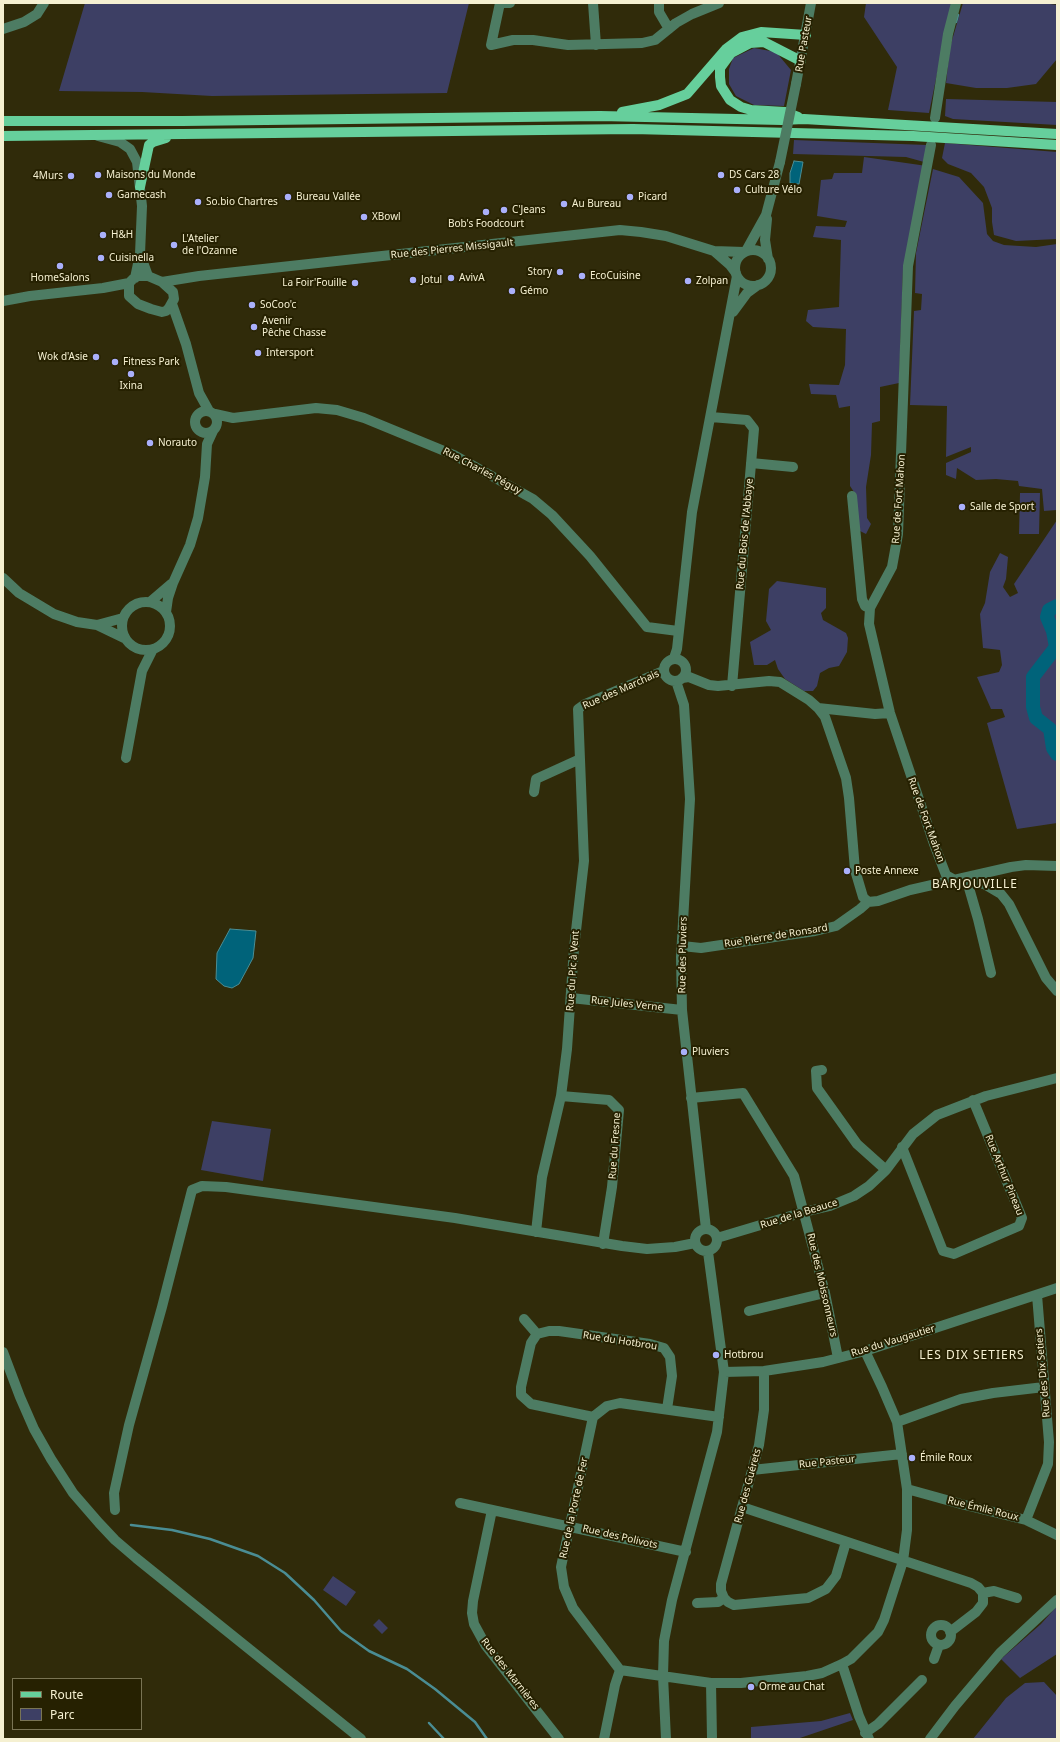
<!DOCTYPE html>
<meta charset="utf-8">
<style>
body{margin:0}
#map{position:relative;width:1060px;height:1742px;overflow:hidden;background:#302b0a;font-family:"Noto Sans",sans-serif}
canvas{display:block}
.frame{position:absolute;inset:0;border:4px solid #f5f0d1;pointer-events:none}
.legend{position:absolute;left:12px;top:1678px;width:130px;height:52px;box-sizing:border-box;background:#262101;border:1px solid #797454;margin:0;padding:5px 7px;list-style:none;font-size:12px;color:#f5f0d1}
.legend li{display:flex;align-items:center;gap:8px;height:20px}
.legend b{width:20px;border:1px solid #797454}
</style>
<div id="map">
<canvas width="1060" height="1742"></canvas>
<div class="frame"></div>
<ul class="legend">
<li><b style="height:5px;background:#66cf9c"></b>Route</li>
<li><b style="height:11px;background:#3d3f64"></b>Parc</li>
</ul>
</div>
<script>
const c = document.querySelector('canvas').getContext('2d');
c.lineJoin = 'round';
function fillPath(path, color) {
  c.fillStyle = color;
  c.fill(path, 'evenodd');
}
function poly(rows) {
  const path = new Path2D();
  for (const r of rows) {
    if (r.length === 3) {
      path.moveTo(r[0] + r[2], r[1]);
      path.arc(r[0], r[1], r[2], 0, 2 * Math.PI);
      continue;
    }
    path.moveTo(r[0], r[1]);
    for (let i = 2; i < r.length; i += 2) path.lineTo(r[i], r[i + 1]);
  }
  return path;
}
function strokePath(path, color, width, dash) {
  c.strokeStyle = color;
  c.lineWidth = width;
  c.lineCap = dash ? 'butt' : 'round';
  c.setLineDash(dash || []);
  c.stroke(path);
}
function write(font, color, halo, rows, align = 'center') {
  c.font = font + ' "Noto Sans",sans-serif';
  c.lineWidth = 4;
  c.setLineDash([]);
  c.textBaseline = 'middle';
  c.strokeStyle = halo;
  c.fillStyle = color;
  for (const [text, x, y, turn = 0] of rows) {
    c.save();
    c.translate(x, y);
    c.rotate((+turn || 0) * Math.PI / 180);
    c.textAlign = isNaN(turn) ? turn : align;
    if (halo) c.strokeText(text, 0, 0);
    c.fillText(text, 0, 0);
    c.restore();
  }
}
fillPath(poly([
 [85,3,469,3,447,93,212,96,142,92,59,91],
 [866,3,953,3,949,16,929,113,888,110,897,67,864,17],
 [963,3,1043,3,1057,5,1057,59,1036,84,1007,88,976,88,946,83,950,47],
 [754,48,776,52,791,70,784,106,754,105,736,96,729,84,729,69,733,58],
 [946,99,1057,102,1057,125,953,119,945,116],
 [794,140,927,145,924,162,906,157,793,154],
 [945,143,1057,152,1057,239,1016,241,994,235,992,222,992,208,984,187,971,173,948,164,942,158],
 [864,157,927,166,903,269,899,383,880,387,880,421,872,423,871,455,866,487,867,518,871,524,866,534,858,530,856,495,850,486,850,406,839,408,836,395,811,394,809,384,839,385,845,365,846,329,813,327,806,321,808,310,839,307,841,240,813,237,816,226,845,227,847,221,817,216,821,180,832,179,834,173,862,173],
 [933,169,959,177,983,203,987,234,993,241,1004,245,1036,247,1057,244,1057,510,1044,511,1042,489,1019,486,1018,481,996,479,976,480,957,468,956,479,946,475,946,463,971,452,971,447,946,457,947,406,910,405,914,311,921,310,922,294,915,293,916,253],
 [1020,493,1040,493,1039,534,1019,534],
 [1057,520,1057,823,1017,829,987,723,1005,717,1002,709,991,709,977,677,999,672,1002,665,1000,650,983,648,980,614,985,603,990,572,1000,553,1008,557,1006,579,1003,587,1010,597,1018,593,1014,584],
 [777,581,826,588,826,608,821,613,823,620,846,633,848,638,847,652,839,666,829,668,820,673,817,686,813,691,804,691,785,679,778,669,775,660,767,665,754,665,750,642,771,630,766,621,769,589],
 [212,1121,271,1129,263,1181,201,1170],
 [333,1576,356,1592,346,1606,323,1590],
 [1057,1606,1057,1654,1020,1678,1001,1659,1041,1624],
 [379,1619,388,1628,382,1634,373,1625],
 [1044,1682,1057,1696,1057,1739,973,1739,1006,1698,1025,1683],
 [850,1713,853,1720,797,1739,751,1739,751,1727,821,1721]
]), '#3d3f64');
const water = poly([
 [794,161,803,162,799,184,790,183,790,173,794,161],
 [230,929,256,931,253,958,239,984,232,988,224,986,216,979,217,953,230,929]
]);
fillPath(water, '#00637a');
strokePath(water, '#4a8d94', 1);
strokePath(poly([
 [956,22,958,15],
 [131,1525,172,1530,210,1539,258,1556,285,1573,314,1600,341,1631,369,1651,407,1669,435,1689,475,1722,487,1739],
 [429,1723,444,1739]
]), '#4a8d94', 2.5);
strokePath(poly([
 [1057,606,1049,610,1047,617,1053,631,1056,647,1033,677,1033,707,1036,718,1050,729,1053,748,1057,754]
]), '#00637a', 14);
strokePath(poly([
 [510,3,500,3,491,45,513,40,533,40,568,45,642,43,655,40,676,23,692,14,719,3],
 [593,3,596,45],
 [659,3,659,12,669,29],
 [3,29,24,22,37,14,44,3],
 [796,84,811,3],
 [935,118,948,34,956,3],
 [98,136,120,142,130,149,137,162,142,206,140,254,135,278],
 [931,145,908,266,898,534,892,567,870,608,869,624,890,713,934,844,946,875,955,880,984,884,1001,894,1009,904,1046,978,1057,991],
 [767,219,765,240,768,259],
 [753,268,18],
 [714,251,730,265,736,273],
 [746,251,766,215,780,162],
 [140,254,148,276,162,282,173,292,174,299,169,308,166,311,162,312,151,309,138,304,129,296,129,283,133,279,138,276,148,276],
 [162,282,199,276,620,230,641,232,666,236,714,251,744,252],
 [3,301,30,296,103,288,129,283],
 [172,304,186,344,199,393,209,411],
 [733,312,747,293,758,285],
 [206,422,11],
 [215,414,233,418,316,408,337,410,364,418,454,455,533,499,552,515,590,556,647,627,678,631],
 [711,417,747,420,754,429,732,686],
 [751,463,793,467],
 [852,496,862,599,865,606,870,608],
 [3,578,19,593,54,614,77,622,97,625,124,638],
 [146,626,24],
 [150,602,171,584],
 [166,612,168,598,173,583,190,545,198,518,205,477,207,444,213,431],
 [97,625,123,618],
 [674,658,677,649,692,512,737,276],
 [675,670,11],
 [682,678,689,677,709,685,718,686,769,681,780,682,809,700,818,708,825,717,846,778,849,798,855,870,863,897,868,902],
 [676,681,684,705,690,799,681,957,682,1010,706,1229],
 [818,708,875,714,890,713],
 [126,758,142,671,153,649],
 [534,792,536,779,580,759],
 [967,881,978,919,991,973],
 [682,946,701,948,815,931,836,926,860,909,868,902,878,901,910,890,1011,867,1026,865,1057,866],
 [571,998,682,1010],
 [822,1070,816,1071,817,1088,857,1144,886,1170],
 [561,1096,609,1100,619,1110,612,1187,603,1244],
 [691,1098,743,1093,794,1176,825,1293,838,1358],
 [902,1147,943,1251,954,1254,1019,1226,1022,1218,973,1100],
 [706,1240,11],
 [536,1232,542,1177,561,1096,567,1049,574,948,584,861,578,709,585,704,663,671],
 [717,1238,804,1212,830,1206,854,1196,869,1186,886,1170,913,1134,937,1115,986,1096,1057,1078],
 [749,1311,825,1293],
 [524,1319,537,1334],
 [3,1352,20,1397,34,1429,51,1459,73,1493,99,1523,115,1540,136,1558,361,1739],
 [764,1371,764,1410,759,1445,721,1584,721,1591,724,1598,728,1602,734,1605,808,1598,826,1589,836,1576,846,1542],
 [724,1372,764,1371,823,1362,865,1351,1057,1288],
 [593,1417,531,1404,521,1395,521,1387,531,1343,537,1334,549,1331,559,1331,650,1344,664,1348,670,1357,672,1376,667,1409],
 [719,1417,620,1403,607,1406,593,1417,561,1567,564,1587,573,1608,620,1670,711,1683,741,1683,807,1676,822,1673,842,1664,851,1659,878,1632,884,1620,903,1561,907,1530,907,1489,897,1422,882,1387,865,1351],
 [897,1422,961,1399,993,1393,1044,1387],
 [752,1470,902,1454],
 [907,1489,961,1504,1026,1520,1057,1535],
 [460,1503,686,1552],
 [742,1507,971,1583,978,1587,983,1593,983,1603,976,1612,950,1632],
 [115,1510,114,1493,129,1425,162,1307,192,1190,202,1186,226,1187,455,1218,622,1246,647,1249,675,1247,695,1243],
 [492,1510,473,1601,472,1613,474,1624,486,1646,559,1739],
 [1026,1520,1048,1464,1049,1442,1037,1295],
 [983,1593,994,1591,1017,1598],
 [697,1603,718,1602,724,1598],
 [941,1635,10],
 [934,1659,939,1645],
 [842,1664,859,1716,869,1739],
 [711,1683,712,1739],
 [865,1733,878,1724,922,1680],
 [604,1739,615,1685,620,1670],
 [666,1739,663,1676,664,1641,672,1600,717,1432,724,1372,708,1252],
 [930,1739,955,1706,1000,1653,1057,1600]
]), '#4d7c63', 10);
strokePath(poly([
 [622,112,659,105,687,94,726,49,742,37,761,32,806,35],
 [798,117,785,112,751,110,741,107,730,100,721,86,720,77,720,68,731,53,750,43,764,42,801,61],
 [3,121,182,121,600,116,782,120,804,119,1057,134],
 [3,136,633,129,913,136,1057,145],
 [140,187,149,145,153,142,166,138]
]), '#66cf9c', 10);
strokePath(poly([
 [780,162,796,84]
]), '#4d7c63', 10);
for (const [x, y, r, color] of [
 [98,175,4,"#aab0fb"],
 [721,175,4,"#aab0fb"],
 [71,176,4,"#aab0fb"],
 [737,190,4,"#aab0fb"],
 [109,195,4,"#aab0fb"],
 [288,197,4,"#aab0fb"],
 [630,197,4,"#aab0fb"],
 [198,202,4,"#aab0fb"],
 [564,204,4,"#aab0fb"],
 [504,210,4,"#aab0fb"],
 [486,212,4,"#aab0fb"],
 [364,217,4,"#aab0fb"],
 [103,235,4,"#aab0fb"],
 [174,245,4,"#aab0fb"],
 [101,258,4,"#aab0fb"],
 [60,266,4,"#aab0fb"],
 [560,272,4,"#aab0fb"],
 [582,276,4,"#aab0fb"],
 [451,278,4,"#aab0fb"],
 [413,280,4,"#aab0fb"],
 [688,281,4,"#aab0fb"],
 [355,283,4,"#aab0fb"],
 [512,291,4,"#aab0fb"],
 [252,305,4,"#aab0fb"],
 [254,327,4,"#aab0fb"],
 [258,353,4,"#aab0fb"],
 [96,357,4,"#aab0fb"],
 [115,362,4,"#aab0fb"],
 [131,374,4,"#aab0fb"],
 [150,443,4,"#aab0fb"],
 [962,507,4,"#aab0fb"],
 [847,871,4,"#aab0fb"],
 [684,1052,4,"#aab0fb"],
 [716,1355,4,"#aab0fb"],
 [912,1458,4,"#aab0fb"],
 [751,1687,4,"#aab0fb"]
]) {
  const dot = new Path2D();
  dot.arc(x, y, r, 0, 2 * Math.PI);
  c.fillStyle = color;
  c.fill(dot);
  strokePath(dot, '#262101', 1.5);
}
write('10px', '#f5f0d1', '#262101', [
 ["Rue Pasteur",804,44,-80],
 ["Rue des Pierres Missigault",452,249,-6],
 ["Rue Charles Péguy",482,471,28],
 ["Rue de Fort Mahon",899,499,-86],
 ["Rue du Bois de l'Abbaye",745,534,-85],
 ["Rue des Marchais",621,690,-24],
 ["Rue de Fort Mahon",926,820,70],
 ["Rue Pierre de Ronsard",776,936,-9],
 ["Rue des Pluviers",683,955,-89],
 ["Rue du Pic à Vent",573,971,-86],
 ["Rue Jules Verne",627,1004,6],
 ["Rue du Fresne",615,1146,-86],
 ["Rue Arthur Pineau",1004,1175,68],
 ["Rue de la Beauce",799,1214,-17],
 ["Rue des Moissonneurs",822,1285,77],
 ["Rue du Hotbrou",620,1341,9],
 ["Rue du Vaugautier",893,1341,-17],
 ["Rue des Dix Setiers",1043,1373,-95],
 ["Rue Pasteur",827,1462,-6],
 ["Rue des Guérets",748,1486,-75],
 ["Rue de la Porte de Fer",574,1508,-78],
 ["Rue Émile Roux",983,1509,14],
 ["Rue des Polivots",620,1537,13],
 ["Rue des Marnières",510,1674,52]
]);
write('10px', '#f5f0d1', '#262101', [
 ["Maisons du Monde",106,175],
 ["DS Cars 28",729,175],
 ["4Murs",63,176,"right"],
 ["Culture Vélo",745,190],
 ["Gamecash",117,195],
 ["Bureau Vallée",296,197],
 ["Picard",638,197],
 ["So.bio Chartres",206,202],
 ["Au Bureau",572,204],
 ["C'Jeans",512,210],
 ["XBowl",372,217],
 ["Bob's Foodcourt",486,224,"center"],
 ["H&H",111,235],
 ["L'Atelier",182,239],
 ["de l'Ozanne",182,251],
 ["Cuisinella",109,258],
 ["Story",552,272,"right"],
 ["EcoCuisine",590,276],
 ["HomeSalons",60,278,"center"],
 ["AvivA",459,278],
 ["Jotul",421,280],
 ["Zolpan",696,281],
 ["La Foir'Fouille",347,283,"right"],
 ["Gémo",520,291],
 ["SoCoo'c",260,305],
 ["Avenir",262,321],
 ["Pêche Chasse",262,333],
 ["Intersport",266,353],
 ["Wok d'Asie",88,357,"right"],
 ["Fitness Park",123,362],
 ["Ixina",131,386,"center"],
 ["Norauto",158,443],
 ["Salle de Sport",970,507],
 ["Poste Annexe",855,871],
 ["Pluviers",692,1052],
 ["Hotbrou",724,1355],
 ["Émile Roux",920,1458],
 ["Orme au Chat",759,1687]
], 'left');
c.letterSpacing = '1px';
write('12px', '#f5f0d1', '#262101', [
 ["BARJOUVILLE",975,885],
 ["LES DIX SETIERS",972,1356]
]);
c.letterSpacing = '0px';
</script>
